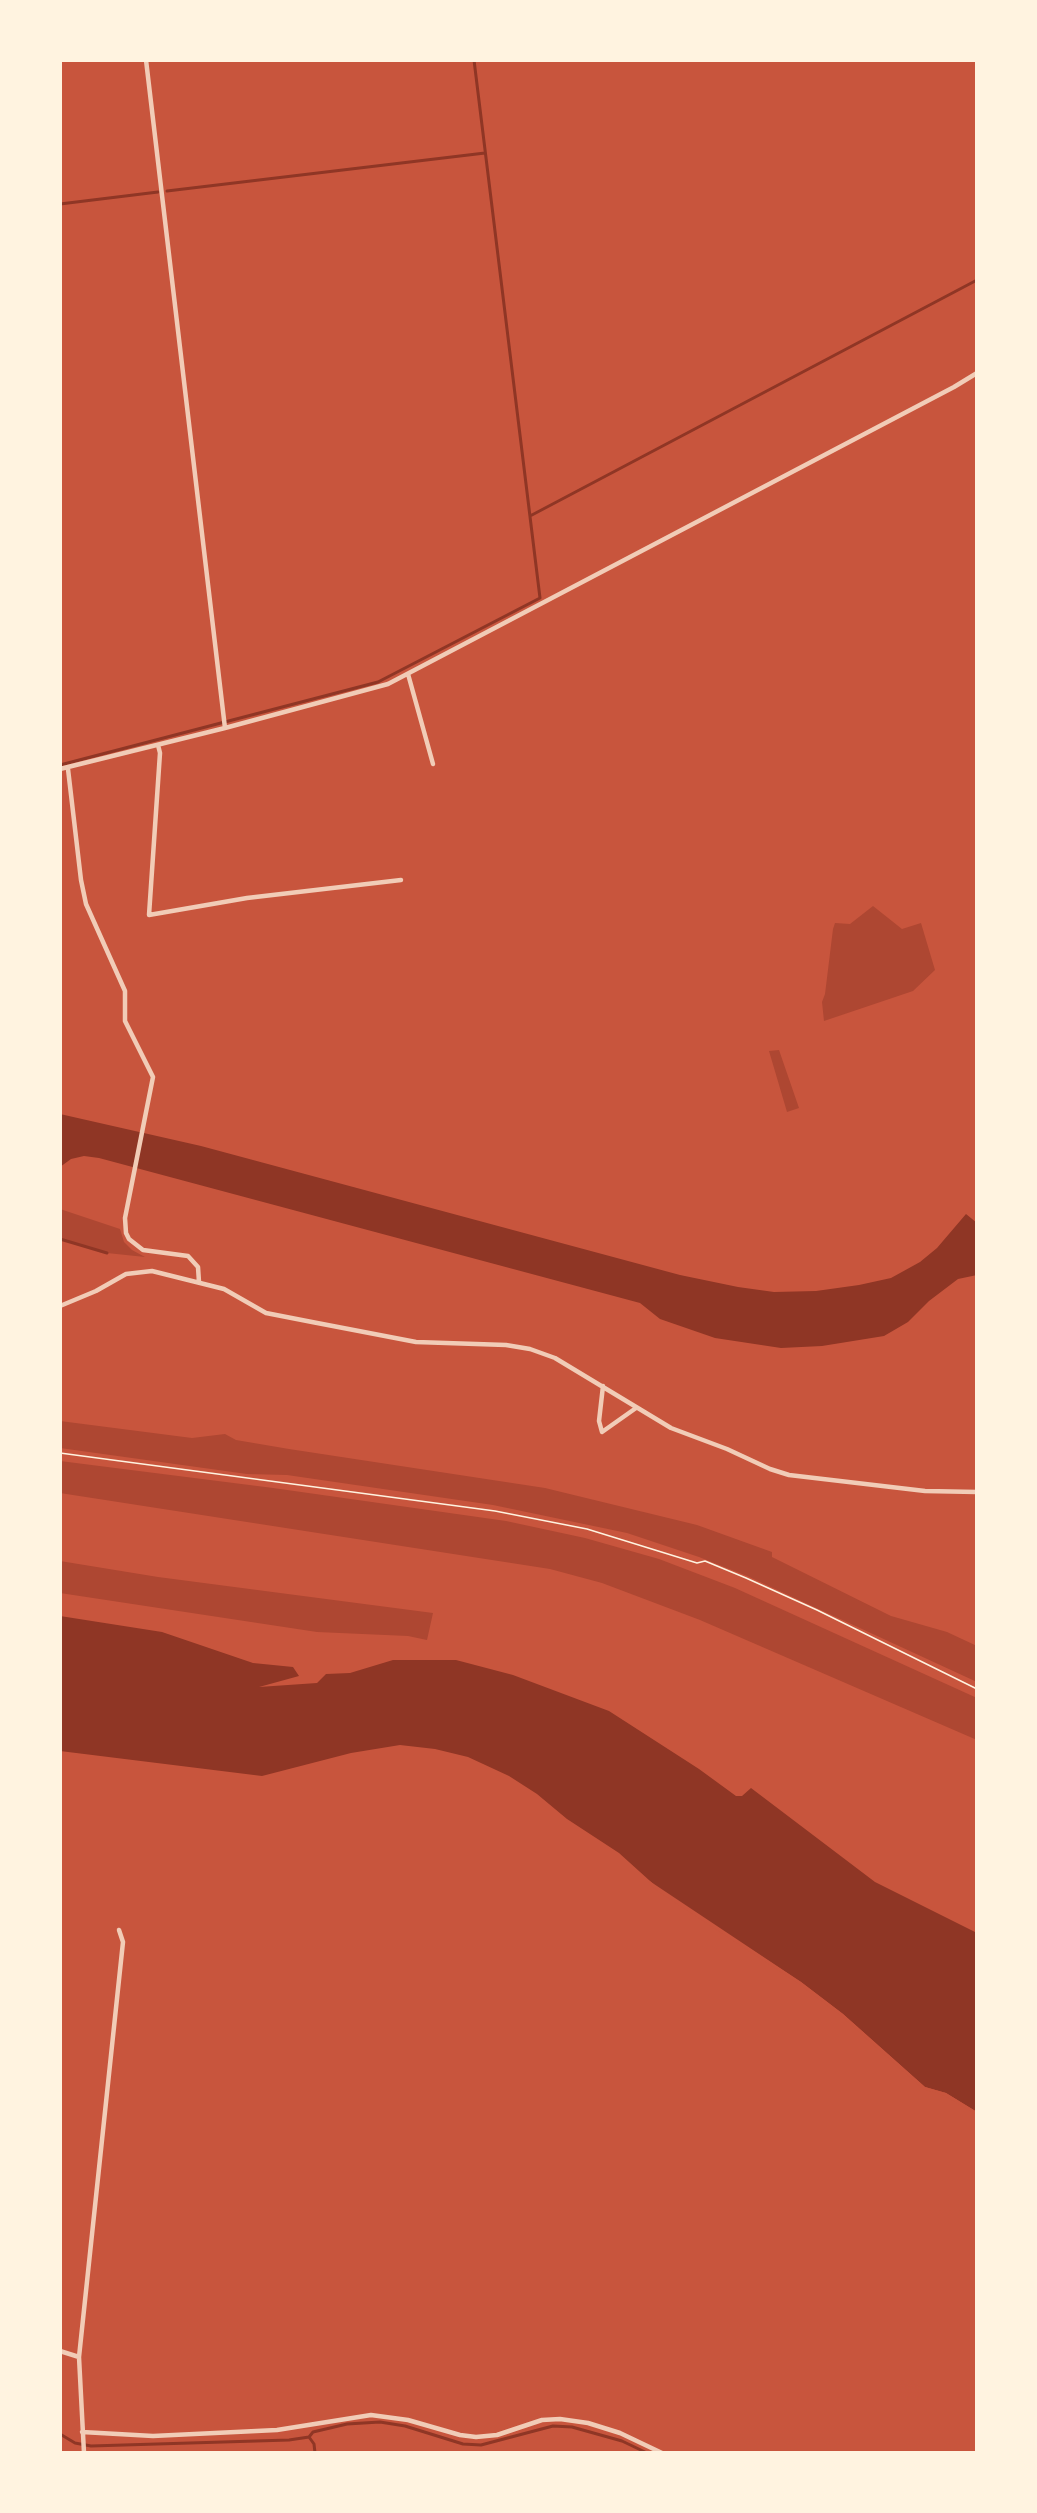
<!DOCTYPE html>
<style>
body{margin:0}
#map{position:relative;width:1037px;height:2513px;overflow:hidden;background:#c8553d;font-family:"Titillium Web",sans-serif}
canvas{display:block}
.frame{position:absolute;inset:0;border:62px solid #fff3e0;pointer-events:none}
</style>
<div id="map">
<canvas width="1037" height="2513"></canvas>
<div class="frame"></div>
</div>
<script>
const c = document.querySelector('canvas').getContext('2d');
c.lineJoin = 'round';
function fillPath(path, color) {
  c.fillStyle = color;
  c.fill(path, 'evenodd');
}
function poly(rows) {
  const path = new Path2D();
  for (const r of rows) {
    path.moveTo(r[0], r[1]);
    for (let i = 2; i < r.length; i += 2) path.lineTo(r[i], r[i + 1]);
  }
  return path;
}
function strokePath(path, color, width, dash) {
  c.strokeStyle = color;
  c.lineWidth = width;
  c.lineCap = dash ? 'butt' : 'round';
  c.setLineDash(dash || []);
  c.stroke(path);
}
fillPath(poly([
 [873,906,902,929,921,923,935,970,913,991,824,1021,822,1002,825,994,833,929,835,923,850,924],
 [779,1050,799,1108,787,1112,769,1051],
 [60,1209,120,1229,124,1242,132,1250,145,1257,107,1253,60,1239],
 [60,1421,192,1438,225,1434,236,1440,289,1449,545,1488,697,1525,772,1552,772,1557,891,1616,947,1632,977,1646,977,1682,747,1576,699,1557,627,1533,493,1505,287,1475,247,1474,60,1448],
 [60,1461,273,1488,506,1521,585,1538,659,1559,735,1588,977,1698,977,1740,700,1620,602,1583,550,1569,60,1493],
 [60,1561,158,1577,433,1613,427,1640,408,1636,317,1632,60,1593]
]), '#ae4732');
fillPath(poly([
 [60,1114,201,1146,680,1275,738,1287,774,1292,816,1291,859,1285,891,1278,920,1262,937,1248,966,1214,977,1223,977,1275,958,1279,929,1301,908,1322,884,1336,822,1346,781,1348,715,1338,660,1319,640,1303,99,1158,84,1156,71,1159,60,1167],
 [60,1616,162,1632,253,1663,293,1667,299,1676,259,1687,317,1683,326,1674,350,1673,393,1660,456,1660,513,1675,609,1711,699,1769,736,1796,742,1796,751,1788,875,1882,977,1933,977,2112,946,2093,925,2087,843,2014,801,1982,660,1890,619,1853,567,1819,537,1794,509,1776,468,1757,435,1749,400,1745,351,1753,262,1776,60,1751]
]), '#8f3625');
fillPath(poly([
 [648,1880,801,1982,843,2014,925,2087,946,2093,977,2112,977,2115,945,2096,923,2089,841,2016,799,1984,659,1892,650,1885]
]), '#c8553d');
strokePath(poly([
 [167,191,485,153],
 [60,204,158,192],
 [530,516,977,280],
 [60,765,378,682,540,598,474,60],
 [60,1239,107,1253],
 [60,2434,75,2443,91,2446,289,2440,309,2437,313,2432,347,2424,380,2422,405,2426,463,2444,481,2445,553,2426,572,2427,622,2441,647,2453],
 [309,2437,314,2444,315,2453]
]), '#8f3625', 3);
strokePath(poly([
 [60,1453,495,1511,587,1529,697,1563,705,1561,746,1578,817,1610,977,1689]
]), '#fff3e0', 1.5);
strokePath(poly([
 [146,60,225,728],
 [408,674,433,764],
 [158,745,160,753,149,915,247,898,401,880],
 [60,769,225,728,388,684,954,387,977,373],
 [68,769,81,880,86,904,125,991,125,1021,153,1077,125,1218,126,1233,129,1239,143,1250,188,1256,198,1267,199,1282],
 [60,1306,96,1291,126,1274,152,1271,224,1289,266,1313,312,1322,416,1342,506,1345,530,1349,555,1358,671,1428,727,1449,770,1469,789,1475,925,1491,977,1492],
 [603,1386,599,1421,602,1432,636,1408],
 [60,2351,79,2357],
 [82,2432,153,2436,277,2430,371,2415,408,2420,460,2435,476,2437,497,2435,542,2420,560,2419,588,2423,620,2433,662,2453],
 [84,2453,79,2357,123,1942,119,1930]
]), '#f1ccb7', 4.5);
</script>
